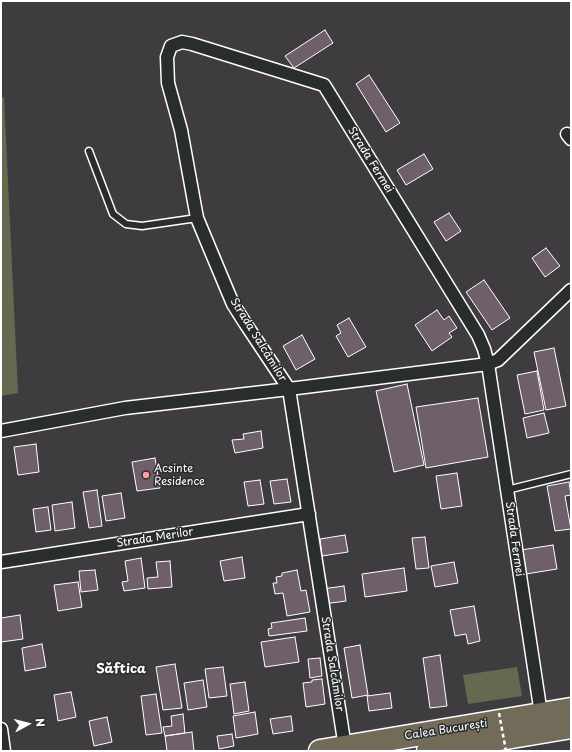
<!DOCTYPE html>
<meta charset="utf-8">
<style>
body{margin:0}
#map{position:relative;width:572px;height:752px;overflow:hidden;background:#3f3c40;font-family:"Playpen Sans",sans-serif}
canvas{display:block}
.frame{position:absolute;inset:0;border:2px solid #fff;pointer-events:none}
.north{position:absolute;left:8px;top:704px;width:40px;height:40px;-webkit-text-stroke:3px #2a2d2e;paint-order:stroke;rotate:83deg;font-size:11px;font-weight:700;line-height:16px;text-align:center;color:#fff}
.north::after{content:'';display:block;margin:auto;width:14px;height:18px;background:#fff;clip-path:polygon(50% 0,100% 100%,50% 72%,0 100%)}
</style>
<div id="map">
<canvas width="572" height="752"></canvas>
<div class="frame"></div>
<div class="north">N</div>
</div>
<script>
const c = document.querySelector('canvas').getContext('2d');
c.lineJoin = 'round';
function fillPath(path, color) {
  c.fillStyle = color;
  c.fill(path, 'evenodd');
}
function poly(rows) {
  const path = new Path2D();
  for (const r of rows) {
    path.moveTo(r[0], r[1]);
    for (let i = 2; i < r.length; i += 2) path.lineTo(r[i], r[i + 1]);
  }
  return path;
}
function strokePath(path, color, width, dash) {
  c.strokeStyle = color;
  c.lineWidth = width;
  c.lineCap = dash ? 'butt' : 'round';
  c.setLineDash(dash || []);
  c.stroke(path);
}
function write(font, color, halo, rows, align = 'center') {
  c.font = font + ' "Playpen Sans",sans-serif';
  c.lineWidth = 3;
  c.setLineDash([]);
  c.textBaseline = 'middle';
  c.strokeStyle = halo;
  c.fillStyle = color;
  for (const [text, x, y, turn = 0] of rows) {
    c.save();
    c.translate(x, y);
    c.rotate((+turn || 0) * Math.PI / 180);
    c.textAlign = isNaN(turn) ? turn : align;
    if (halo) c.strokeText(text, 0, 0);
    c.fillText(text, 0, 0);
    c.restore();
  }
}
fillPath(poly([
 [4,97,18,393,1,396,1,98],
 [517,667,522,696,468,704,463,675]
]), '#646a50');
const building = poly([
 [325,30,333,43,294,68,285,56,325,30],
 [369,75,400,123,386,132,356,84,369,75],
 [424,154,433,169,406,185,397,170,424,154],
 [449,213,461,231,446,241,434,222,449,213],
 [546,248,560,266,545,277,532,258,546,248],
 [484,280,510,318,492,330,466,292,484,280],
 [437,310,444,320,449,316,457,328,449,333,452,337,432,351,415,325,437,310],
 [349,318,366,347,348,357,336,336,341,333,337,325,349,318],
 [302,335,315,359,296,370,283,346,302,335],
 [554,348,566,406,546,410,534,352,554,348],
 [537,371,544,410,525,414,517,375,537,371],
 [407,384,424,465,394,472,376,391,407,384],
 [478,398,488,457,426,468,416,407,478,398],
 [544,413,549,433,527,438,523,418,544,413],
 [261,431,263,448,235,453,232,440,244,439,243,434,261,431],
 [36,444,39,472,18,475,14,447,36,444],
 [155,458,160,488,137,491,132,462,155,458],
 [457,473,462,506,441,509,436,476,457,473],
 [287,479,291,502,274,504,270,481,287,479],
 [260,480,264,504,248,506,244,482,260,480],
 [569,482,571,495,565,496,571,529,555,531,547,486,569,482],
 [97,490,102,526,89,528,83,492,97,490],
 [121,493,125,518,106,521,102,496,121,493],
 [72,502,75,528,55,531,52,505,72,502],
 [48,507,51,530,36,532,33,509,48,507],
 [345,535,348,552,322,556,320,539,345,535],
 [425,537,429,568,416,569,412,538,425,537],
 [553,545,557,569,526,574,521,550,553,545],
 [242,557,245,578,224,581,220,561,242,557],
 [141,558,145,588,124,591,122,582,128,581,125,561,141,558],
 [170,561,172,587,148,589,147,578,158,577,156,562,170,561],
 [454,562,458,583,435,587,431,566,454,562],
 [404,568,407,591,365,597,362,574,404,568],
 [95,570,98,590,81,592,79,571,95,570],
 [297,570,301,591,306,590,310,612,287,616,283,593,275,594,273,583,277,583,276,577,282,576,282,573,297,570],
 [78,582,82,607,58,611,54,585,78,582],
 [344,586,346,601,324,604,322,589,344,586],
 [474,606,480,641,468,644,466,634,455,636,450,610,474,606],
 [20,615,23,639,1,642,1,618,20,615],
 [305,618,307,631,269,636,268,629,272,628,271,623,305,618],
 [295,637,299,662,265,667,261,642,295,637],
 [42,644,46,667,25,671,22,648,42,644],
 [360,645,368,695,352,698,344,648,360,645],
 [440,655,447,706,430,708,423,658,440,655],
 [320,658,322,676,310,678,308,659,320,658],
 [175,664,182,708,163,710,156,667,175,664],
 [223,667,227,696,209,698,205,669,223,667],
 [322,679,325,704,306,707,303,683,312,682,312,680,322,679],
 [203,680,207,707,188,710,184,683,203,680],
 [245,682,249,711,234,714,230,684,245,682],
 [71,692,76,717,58,721,54,695,71,692],
 [390,693,392,708,369,711,367,696,390,693],
 [156,694,162,733,146,735,141,696,156,694],
 [255,712,258,734,236,738,233,716,255,712],
 [183,714,185,733,165,736,163,727,172,726,171,716,183,714],
 [291,716,293,731,273,734,270,719,291,716],
 [107,717,112,742,94,746,89,721,107,717],
 [192,732,194,751,167,751,165,736,192,732],
 [232,734,234,746,219,749,217,736,232,734]
]);
fillPath(building, '#6f5f6a');
strokePath(building, '#fff', 1);
const lane = poly([
 [89,151,113,214,126,224,142,226,197,218],
 [507,490,571,474]
]);
const street = poly([
 [567,134,571,139],
 [1,431,125,408,289,389,488,364,498,360,571,290],
 [1,562,309,514],
 [1,729,4,751],
 [345,747,289,389,245,323,233,304,225,285,197,218,181,130,168,83,167,57,171,46,182,42,192,44,324,85,478,335,484,349,488,364,541,714]
]);
const highway = poly([
 [320,751,571,709],
 [428,751,571,727]
]);
strokePath(lane, '#fff', 9);
strokePath(street, '#fff', 15);
strokePath(highway, '#fff', 25);
strokePath(lane, '#2a2d2e', 6);
strokePath(street, '#2a2d2e', 12);
strokePath(highway, '#736b5a', 22);
strokePath(poly([
 [499,713,506,751]
]), '#fff', 2.5, [4, 3]);
for (const [x, y, r, color] of [
 [146,475,4,"#ff9aa2"]
]) {
  const dot = new Path2D();
  dot.arc(x, y, r, 0, 2 * Math.PI);
  c.fillStyle = color;
  c.fill(dot);
  strokePath(dot, '#2a2d2e', 1.5);
}
write('11px', '#fff', '#2a2d2e', [
 ["Strada Fermei",370,160,58],
 ["Strada Salcâmilor",258,340,58],
 ["Strada Merilor",155,538,-9],
 ["Strada Fermei",514,539,82],
 ["Strada Salcâmilor",332,664,81],
 ["Calea București",446,730,-9]
]);
write('11px', '#fff', '#2a2d2e', [
 ["Acsinte",154,469],
 ["Residence",154,482]
], 'left');
write('bold 13px', '#fff', '#2a2d2e', [
 ["Săftica",121,669]
]);
</script>
